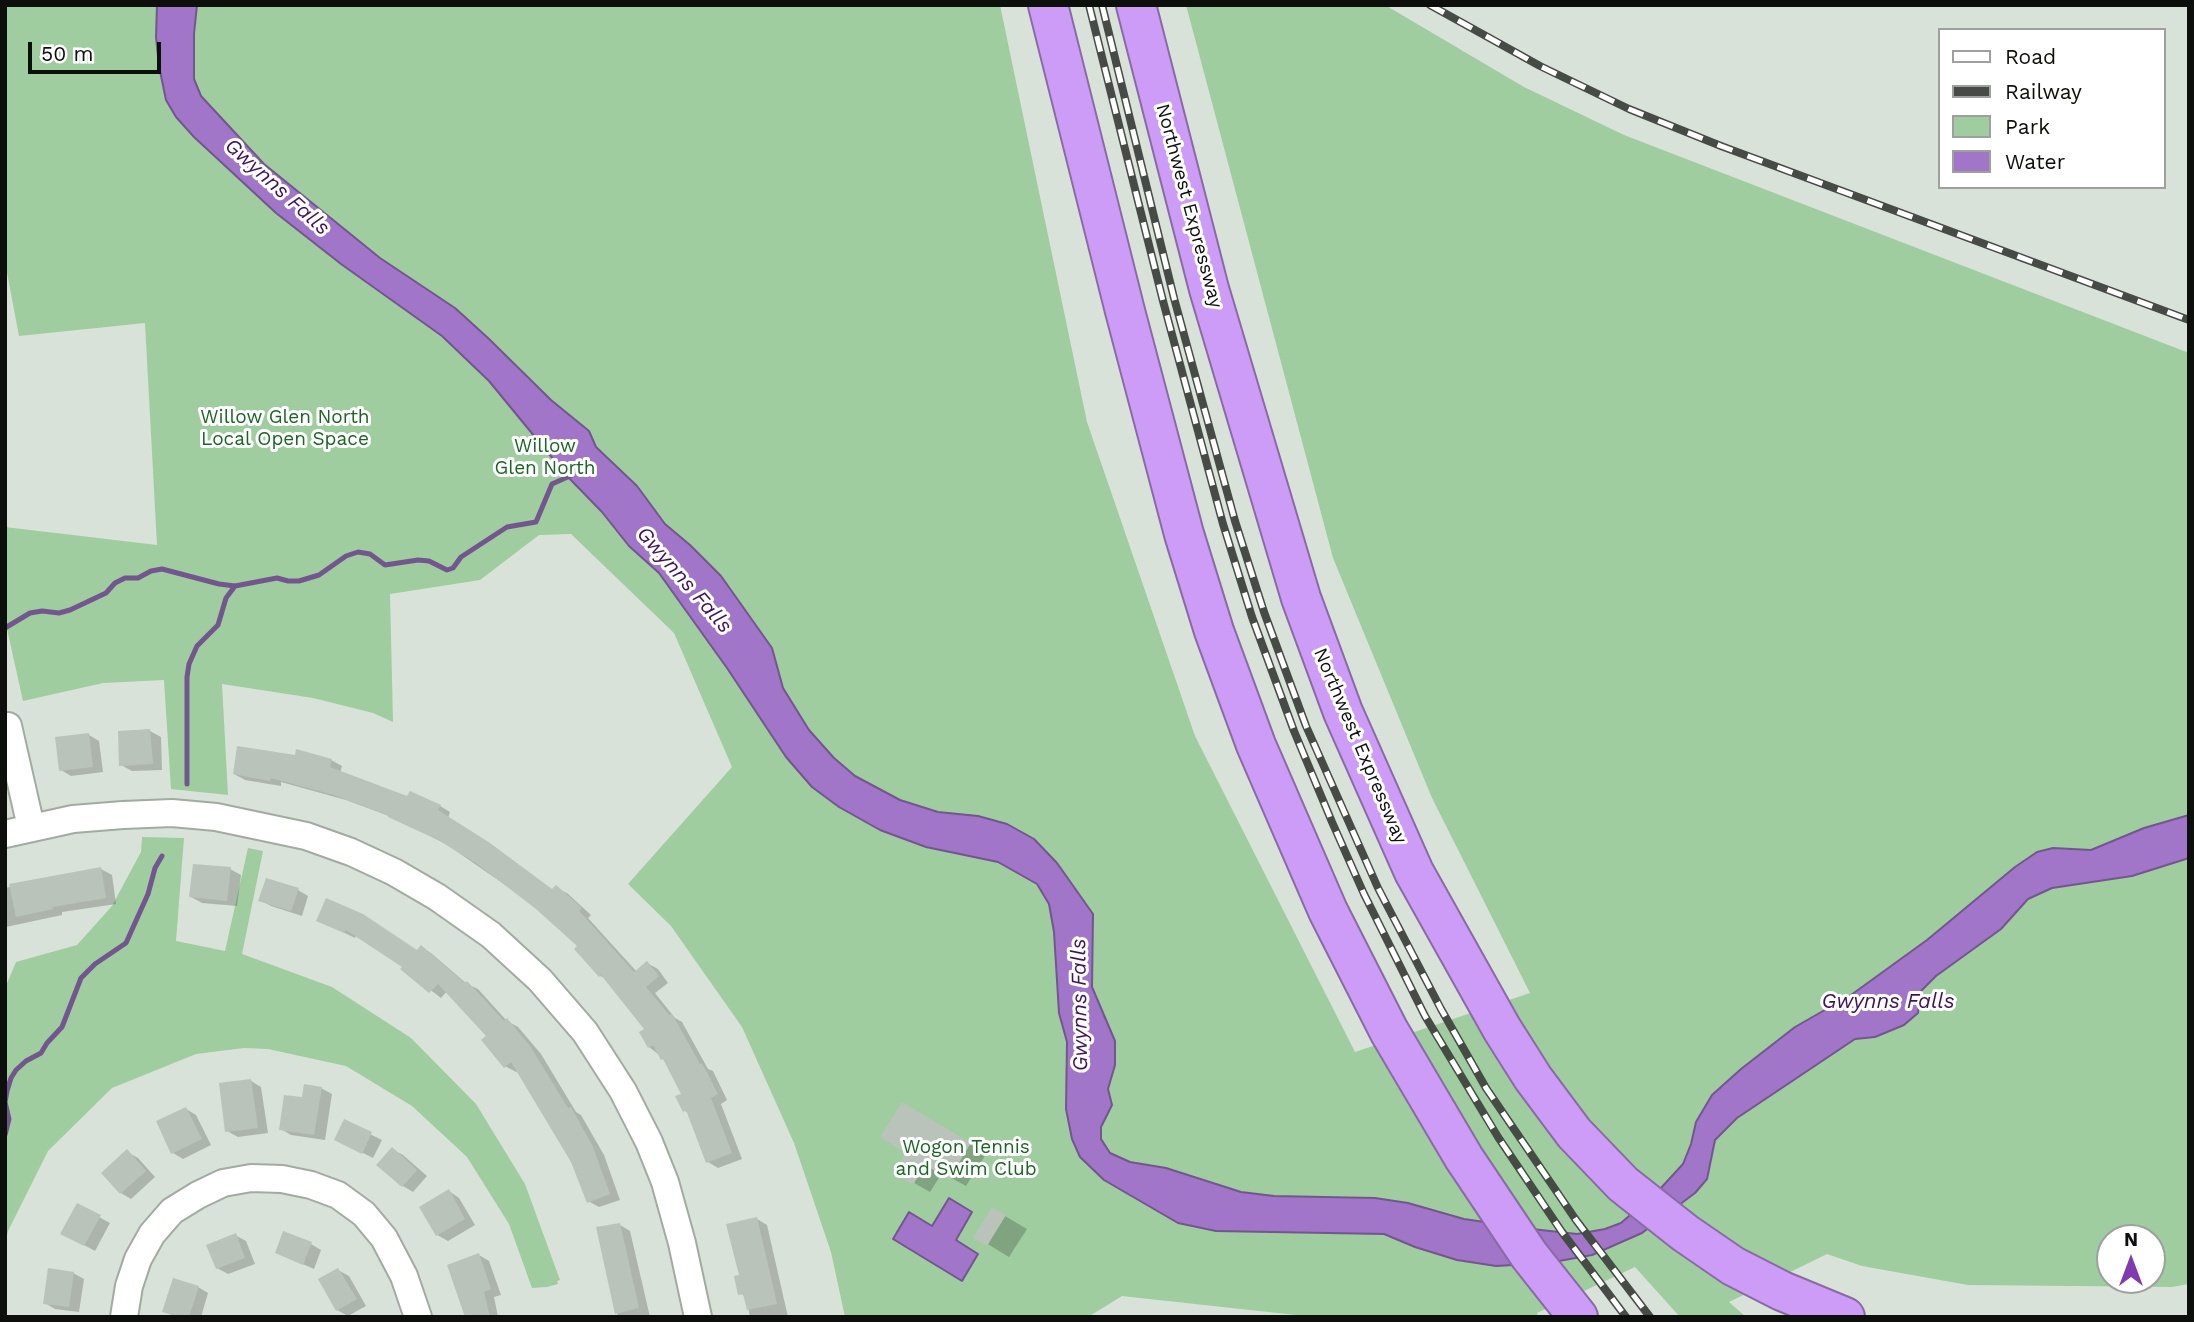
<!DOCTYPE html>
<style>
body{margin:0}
#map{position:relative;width:2194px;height:1322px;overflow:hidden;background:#d8e2d8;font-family:"Work Sans",sans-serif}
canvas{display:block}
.frame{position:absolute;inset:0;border:7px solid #0c0f0c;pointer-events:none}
.legend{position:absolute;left:1938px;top:28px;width:228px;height:161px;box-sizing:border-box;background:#fff;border:2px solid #9e9f9e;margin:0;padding:9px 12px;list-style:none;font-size:21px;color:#0c0f0c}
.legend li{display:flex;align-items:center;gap:14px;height:35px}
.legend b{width:35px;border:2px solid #9e9f9e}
.north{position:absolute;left:2096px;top:1224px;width:70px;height:70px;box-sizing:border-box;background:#fff;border:2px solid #9e9f9e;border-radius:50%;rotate:0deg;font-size:19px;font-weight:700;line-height:28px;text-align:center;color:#0c0f0c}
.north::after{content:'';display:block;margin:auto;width:24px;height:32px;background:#7e3aae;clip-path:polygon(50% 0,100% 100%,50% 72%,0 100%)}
.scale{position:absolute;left:28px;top:42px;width:133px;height:32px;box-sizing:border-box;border:4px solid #0c0f0c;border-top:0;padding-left:9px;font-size:21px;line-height:24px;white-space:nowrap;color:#0c0f0c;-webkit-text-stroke:5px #fff;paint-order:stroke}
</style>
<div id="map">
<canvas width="2194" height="1322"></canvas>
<div class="frame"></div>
<ul class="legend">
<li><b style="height:9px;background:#fff"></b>Road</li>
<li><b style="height:9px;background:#464b46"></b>Railway</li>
<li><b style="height:19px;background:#9fcd9f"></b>Park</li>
<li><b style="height:19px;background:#a175c7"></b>Water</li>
</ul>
<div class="north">N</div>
<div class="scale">50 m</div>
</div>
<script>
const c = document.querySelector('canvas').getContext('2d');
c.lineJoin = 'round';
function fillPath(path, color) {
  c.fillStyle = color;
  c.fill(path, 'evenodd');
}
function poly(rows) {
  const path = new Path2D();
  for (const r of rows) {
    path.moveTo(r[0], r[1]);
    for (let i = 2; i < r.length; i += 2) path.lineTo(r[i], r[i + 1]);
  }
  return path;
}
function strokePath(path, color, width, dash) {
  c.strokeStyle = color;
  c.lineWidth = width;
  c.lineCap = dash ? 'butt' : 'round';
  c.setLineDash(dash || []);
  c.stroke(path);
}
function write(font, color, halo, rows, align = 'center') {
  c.font = font + ' "Work Sans",sans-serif';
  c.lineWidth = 6;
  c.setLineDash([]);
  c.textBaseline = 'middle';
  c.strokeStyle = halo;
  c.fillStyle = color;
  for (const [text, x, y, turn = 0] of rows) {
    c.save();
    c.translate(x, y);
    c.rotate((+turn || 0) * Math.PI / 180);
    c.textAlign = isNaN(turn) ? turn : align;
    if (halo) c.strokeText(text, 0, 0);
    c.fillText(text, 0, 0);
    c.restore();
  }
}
fillPath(poly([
 [5,5,1000,5,1087,422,1195,736,1355,1052,1530,993,1432,798,1333,558,1186,5,1385,5,1524,87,1624,135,2189,353,2189,1284,2172,1287,1968,1285,1862,1266,1827,1254,1729,1302,1746,1317,1680,1317,1635,1267,1537,1313,1538,1317,1314,1317,1122,1296,1088,1317,845,1317,831,1252,794,1143,742,1027,671,926,628,884,732,767,674,633,571,534,539,535,480,580,390,594,393,722,373,713,313,698,222,684,228,795,171,789,164,680,103,683,23,701,5,620,5,527,157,545,145,323,19,336,5,262],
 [2110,1238,2152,1238,2152,1280,2110,1280],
 [142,837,184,838,176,941,225,951,248,848,263,851,242,954,332,987,411,1038,476,1104,525,1184,560,1280,557,1281,558,1284,547,1287,532,1288,509,1224,467,1157,412,1106,346,1066,268,1049,244,1048,196,1054,112,1088,48,1151,8,1231,5,1244,5,988,16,962,77,945,112,906,141,852]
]), '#9fcd9f');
const water = poly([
 [157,5,197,5,194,34,194,79,201,96,264,164,380,258,455,308,488,338,551,400,589,431,596,447,637,486,665,524,690,545,721,576,772,648,783,688,809,730,834,758,855,776,900,800,938,812,978,816,1007,824,1034,839,1057,863,1093,914,1092,987,1115,1041,1115,1065,1108,1089,1112,1105,1101,1127,1101,1139,1110,1153,1130,1162,1166,1168,1241,1192,1274,1196,1375,1198,1408,1203,1464,1219,1532,1229,1577,1234,1605,1229,1621,1223,1660,1189,1683,1164,1691,1144,1696,1122,1712,1095,1741,1069,1795,1027,1851,995,1927,940,2015,867,2037,852,2053,848,2091,850,2144,828,2189,815,2189,858,2132,876,2052,888,2028,899,2001,929,1936,976,1920,992,1918,1013,1904,1025,1875,1037,1855,1039,1737,1118,1715,1140,1707,1179,1695,1193,1642,1233,1592,1255,1548,1263,1496,1266,1457,1260,1415,1247,1384,1234,1216,1231,1178,1223,1104,1180,1080,1157,1072,1139,1066,1109,1067,1042,1059,1013,1054,932,1049,904,1037,884,998,862,926,847,880,830,839,807,812,787,786,757,727,668,659,573,629,546,602,512,567,476,489,381,442,336,341,264,276,213,194,137,176,117,166,100,159,66,156,37,157,5],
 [949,1198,972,1212,956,1240,978,1254,962,1281,893,1239,909,1212,932,1226,949,1198]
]);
fillPath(water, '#a175c7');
strokePath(water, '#74568f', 2);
fillPath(poly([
 [150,731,161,737,162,770,132,771,121,765],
 [89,735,99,741,103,772,71,776,61,770],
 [331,760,342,766,340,773,408,798,440,806,450,812,448,818,554,891,556,888,567,893,591,915,588,918,637,972,647,963,658,969,668,983,655,993,675,1018,682,1022,708,1069,713,1071,727,1100,721,1104,742,1159,718,1168,708,1162,689,1113,685,1111,683,1095,667,1061,649,1047,646,1030,607,979,600,976,580,946,537,907,446,844,389,816,346,800,281,782,281,786,245,780,234,774],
 [101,869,112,875,116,904,62,912,62,915,6,927,5,930,5,888],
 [230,869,241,875,237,906,202,903,191,897],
 [298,890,308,896,302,916,271,906,260,900],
 [318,920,418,951,421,947,431,953,467,984,478,989,507,1021,518,1027,541,1054,576,1112,581,1115,604,1155,620,1200,599,1207,588,1201,573,1161,519,1070,516,1072,505,1066,488,1036,447,991,441,998,403,969,404,967,356,935,355,938],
 [251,1081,261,1087,268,1133,238,1137,227,1131],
 [321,1088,332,1094,325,1140,291,1135,281,1129,304,1099],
 [902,1104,986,1154,966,1186,942,1173,930,1192,895,1172,908,1152],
 [186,1109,196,1115,211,1145,183,1159,173,1153],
 [345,1122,382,1140,373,1158,347,1145],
 [392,1149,403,1155,427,1176,413,1192,403,1186],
 [127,1152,138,1158,155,1177,131,1199,121,1193],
 [449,1191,459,1198,475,1225,448,1241,437,1235],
 [77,1205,110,1223,95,1251,62,1233],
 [993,1209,1027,1229,1009,1257,976,1237],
 [757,1219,767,1225,788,1317,750,1317,746,1297,740,1293,741,1276],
 [620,1225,630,1231,650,1317,618,1317,598,1229],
 [235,1235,246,1241,255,1264,228,1274,217,1268],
 [311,1244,321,1250,314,1269,277,1253],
 [479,1255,489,1261,501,1295,494,1297,498,1317,463,1317,467,1315],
 [338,1270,349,1276,366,1306,348,1316,337,1310],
 [73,1273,84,1279,79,1312,55,1309,45,1303],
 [198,1287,208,1293,201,1317,175,1317,165,1311]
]), '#0003');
strokePath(poly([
 [5,628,30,613,42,611,59,613,70,610,106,593,115,583,125,578,138,578,151,571,162,569,219,584,235,586,277,578,288,581,299,581,319,575,346,556,358,552,370,554,385,565,418,560,429,561,447,570,453,568,461,557,507,527,536,522,552,484,572,475],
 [187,784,187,677,189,664,197,646,218,625,226,598,235,586],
 [5,1135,9,1119,5,1102,7,1091,11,1078,16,1070,26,1061,41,1053,47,1043,62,1027,81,978,95,964,126,943,148,894,155,868,162,856]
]), '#74568f', 5);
fillPath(poly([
 [150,729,153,764,119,766,118,731],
 [89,733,93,767,59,771,55,737],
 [237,746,295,755,296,749,332,759,330,767,407,796,410,791,441,805,438,810,490,843,552,889,556,885,582,908,579,911,634,972,647,961,659,976,646,987,669,1015,672,1014,700,1064,702,1063,718,1094,711,1098,732,1153,706,1163,686,1110,683,1112,675,1096,681,1094,663,1059,661,1060,653,1045,648,1048,639,1032,644,1029,601,975,599,977,574,949,577,946,536,909,476,863,438,840,388,817,388,815,334,795,271,778,270,781,233,774],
 [193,864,231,867,227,901,189,897],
 [101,867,106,898,52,907,53,909,16,917,9,884],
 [266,878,299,888,291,911,258,901],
 [326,898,363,914,417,950,421,945,465,983,467,981,504,1021,507,1018,530,1046,568,1108,571,1107,593,1147,610,1194,587,1203,571,1162,511,1062,504,1068,481,1040,486,1036,438,984,429,993,400,969,402,967,346,930,344,933,316,921],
 [251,1079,258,1128,225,1132,219,1083],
 [304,1084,322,1087,314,1135,279,1130,284,1095,302,1097],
 [902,1102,971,1143,949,1179,925,1165,913,1185,893,1173,905,1153,880,1137],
 [186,1107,202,1139,171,1154,156,1121],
 [344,1119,372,1132,362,1154,334,1140],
 [392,1147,417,1170,402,1187,376,1165],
 [127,1149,146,1171,120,1194,101,1173],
 [449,1189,465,1219,436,1236,419,1207],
 [77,1203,101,1215,84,1246,60,1234],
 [992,1207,1006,1215,987,1246,973,1238],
 [757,1217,777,1304,747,1310,743,1294,738,1295,734,1276,739,1275,726,1224],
 [620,1223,639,1308,615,1314,596,1227],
 [283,1231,312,1242,303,1265,275,1253],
 [236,1233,245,1258,216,1269,206,1245],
 [479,1253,491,1289,484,1292,490,1317,465,1317,447,1265],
 [48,1268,74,1272,69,1307,43,1304],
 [338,1268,357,1299,336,1311,318,1279],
 [173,1278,199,1286,189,1317,180,1317,162,1312]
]), '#b9c3b9');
const minor = poly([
 [8,726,31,827],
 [5,834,73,819,123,815,172,813,216,817,306,836,351,852,394,872,437,897,491,935,540,980,585,1032,623,1091,649,1142,665,1182,682,1243,698,1317],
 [124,1317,129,1286,138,1259,152,1234,172,1211,198,1195,223,1183,251,1178,282,1179,311,1185,338,1195,364,1214,384,1238,404,1276,418,1317]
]);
const highway = poly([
 [1048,5,1125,311,1184,534,1214,631,1256,745,1328,911,1389,1031,1464,1158,1529,1255,1578,1317],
 [1136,5,1209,289,1301,598,1343,712,1414,872,1502,1029,1533,1078,1574,1133,1623,1184,1685,1233,1733,1266,1782,1291,1845,1317]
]);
strokePath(minor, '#a1aba1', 30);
strokePath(highway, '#896ba4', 42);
strokePath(minor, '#fff', 26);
strokePath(highway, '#cc9cf6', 38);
const rail = poly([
 [1089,5,1163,301,1223,524,1252,617,1294,731,1332,822,1364,894,1425,1016,1498,1137,1562,1232,1626,1317],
 [1102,5,1174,298,1235,521,1264,612,1306,726,1378,888,1441,1009,1486,1088,1576,1220,1650,1317],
 [1430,5,1540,66,1629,109,1721,146,2189,320]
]);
strokePath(rail, '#464b46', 8);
strokePath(rail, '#fff', 5, [16]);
write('19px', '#0c0f0c', '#fff', [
 ["Northwest Expressway",1189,206,75],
 ["Northwest Expressway",1360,746,67]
]);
write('19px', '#196622', '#fff', [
 ["Willow Glen North",285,417],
 ["Local Open Space",285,439],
 ["Willow",545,446],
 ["Glen North",545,468],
 ["Wogon Tennis",966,1147],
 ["and Swim Club",966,1169]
]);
write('italic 21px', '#3f115d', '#fff', [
 ["Gwynns Falls",277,187,42],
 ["Gwynns Falls",684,580,49],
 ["Gwynns Falls",1888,1002],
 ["Gwynns Falls",1080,1005,-91]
]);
</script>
